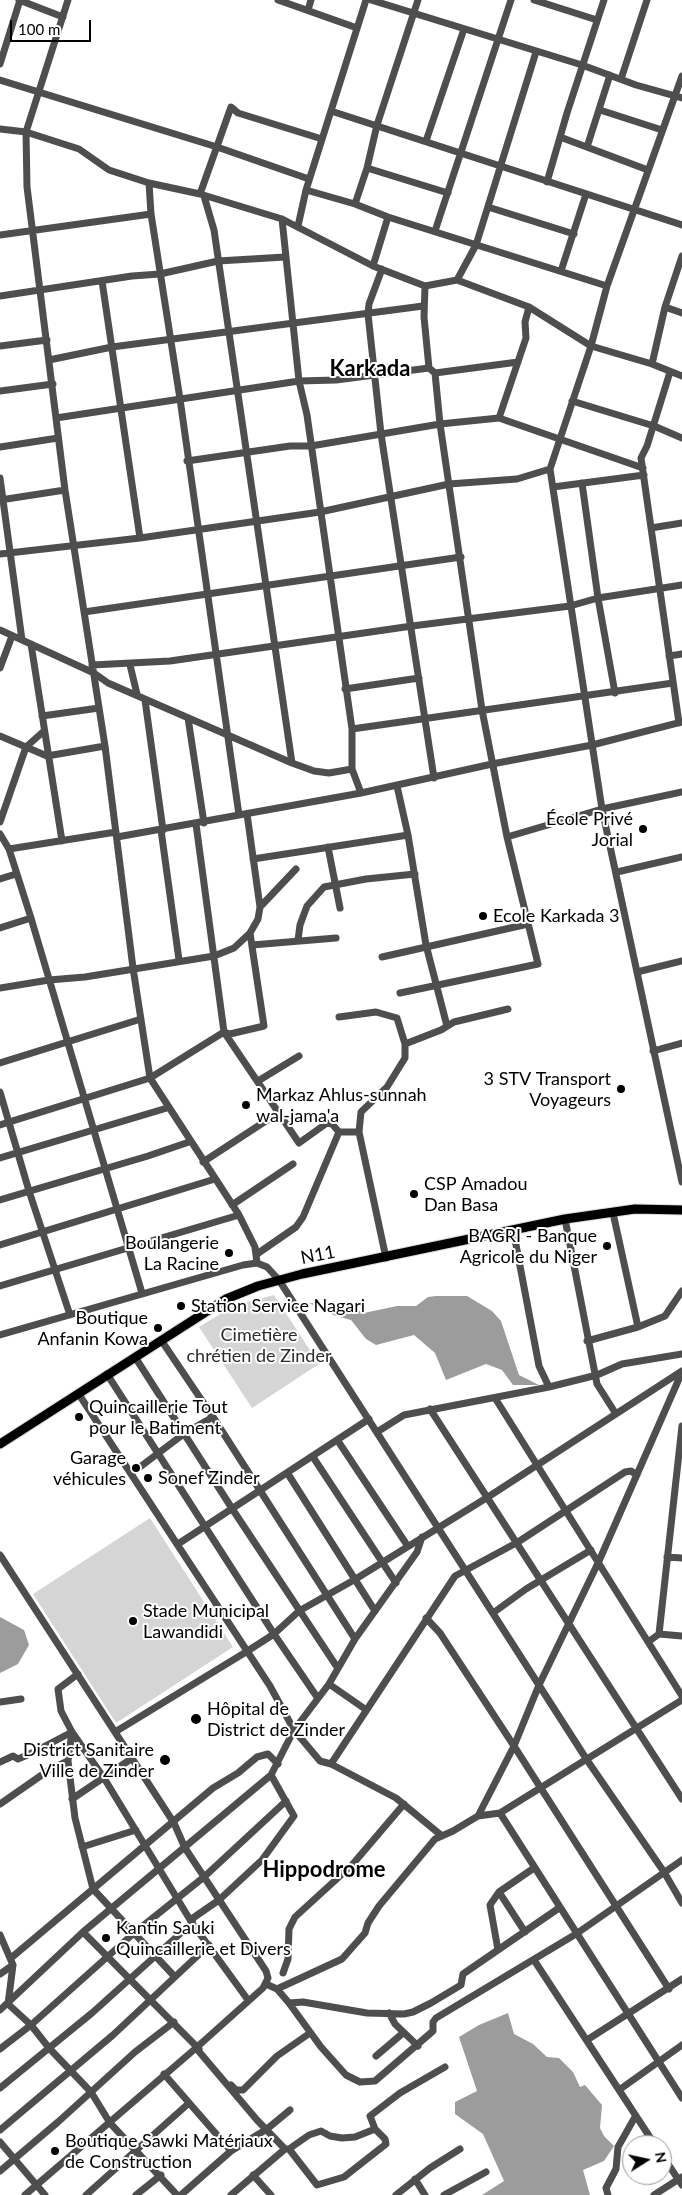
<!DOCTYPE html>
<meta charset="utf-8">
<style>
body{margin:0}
#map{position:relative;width:682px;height:2195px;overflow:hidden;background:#fff;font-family:Lato,sans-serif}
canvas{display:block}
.north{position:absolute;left:622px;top:2135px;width:50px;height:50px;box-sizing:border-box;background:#fff;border:1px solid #999;border-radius:50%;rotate:80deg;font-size:14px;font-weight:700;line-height:20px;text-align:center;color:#000}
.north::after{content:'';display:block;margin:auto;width:18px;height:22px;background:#000;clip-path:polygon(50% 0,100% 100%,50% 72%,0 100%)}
.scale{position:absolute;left:10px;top:20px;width:81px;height:22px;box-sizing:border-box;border:2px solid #000;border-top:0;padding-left:6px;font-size:15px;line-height:18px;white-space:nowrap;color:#000;-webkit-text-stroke:4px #fff;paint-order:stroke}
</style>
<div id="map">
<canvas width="682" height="2195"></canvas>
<div class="north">N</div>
<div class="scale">100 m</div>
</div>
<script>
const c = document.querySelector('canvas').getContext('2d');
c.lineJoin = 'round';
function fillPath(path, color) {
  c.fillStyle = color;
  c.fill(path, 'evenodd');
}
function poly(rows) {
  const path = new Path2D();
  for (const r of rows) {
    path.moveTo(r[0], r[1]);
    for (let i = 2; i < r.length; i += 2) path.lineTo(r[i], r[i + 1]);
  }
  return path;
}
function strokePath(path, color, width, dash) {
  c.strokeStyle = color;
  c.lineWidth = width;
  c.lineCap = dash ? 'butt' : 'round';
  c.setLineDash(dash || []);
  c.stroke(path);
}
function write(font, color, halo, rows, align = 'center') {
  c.font = font + ' Lato,sans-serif';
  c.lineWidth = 4;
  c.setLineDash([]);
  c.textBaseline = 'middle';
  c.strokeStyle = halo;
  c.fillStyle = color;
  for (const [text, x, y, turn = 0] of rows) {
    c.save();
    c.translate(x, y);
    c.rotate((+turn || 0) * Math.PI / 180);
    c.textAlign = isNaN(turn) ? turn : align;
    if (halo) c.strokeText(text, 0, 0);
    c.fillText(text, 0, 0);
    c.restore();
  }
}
fillPath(poly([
 [274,1295,319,1364,252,1408,199,1327,235,1305],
 [150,1518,233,1647,116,1723,33,1594]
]), '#d5d5d5');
fillPath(poly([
 [436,1296,467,1296,492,1311,501,1321,519,1375,539,1385,513,1385,502,1370,486,1364,446,1380,435,1353,414,1335,376,1345,366,1339,351,1320,336,1316,309,1303,350,1306,364,1313,397,1306,416,1306,428,1297],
 [0,1617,24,1630,29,1645,18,1664,0,1673],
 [508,2013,514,2034,533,2044,547,2057,559,2058,573,2072,580,2087,585,2085,602,2105,600,2128,604,2136,614,2146,604,2161,583,2170,590,2195,482,2195,504,2181,483,2134,455,2114,455,2102,477,2091,459,2037,479,2025]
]), '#9c9c9c');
const major = poly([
 [0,1444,226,1299,258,1286,302,1274,565,1219,635,1209,682,1210]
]);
strokePath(major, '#dbdbdb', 11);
strokePath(poly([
 [19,0,63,17],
 [68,0,26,132,27,187,65,490,105,746,133,968,150,1078,239,1215,255,1247,257,1263],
 [278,0,357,28],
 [371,0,582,65,636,85,682,98],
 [534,0,597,20],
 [308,10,311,0],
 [0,64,20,0],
 [682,76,607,286,591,346,550,469,602,809,682,1182],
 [621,79,647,0],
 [0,80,217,147,309,179],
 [600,110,662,130],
 [331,111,682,225],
 [0,129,26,132,79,149,109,170,149,183,200,194,282,219,373,266,425,286,457,280,529,307,591,346,652,364,682,376],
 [560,137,648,170],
 [426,141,464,29],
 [587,147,610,75],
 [367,168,448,193],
 [547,182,567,113,604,0],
 [149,183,151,214,180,399,239,815],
 [306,190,355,204,388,217,607,286],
 [200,194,231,107,238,113,322,139],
 [204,196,214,230,292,763],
 [355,204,367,168,377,125,418,0],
 [488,207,574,234],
 [282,219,299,381,307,415,352,729,352,769,361,793],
 [298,226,306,190,366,0],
 [435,231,511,0],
 [0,235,151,214],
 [373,266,388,217],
 [382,269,369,304,368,314,381,434,434,778],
 [561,271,586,194],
 [457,280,476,245,536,52],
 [102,281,140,538],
 [0,296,132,276,160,274,218,261,285,257],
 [665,307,682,313],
 [0,346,47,340],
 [49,360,112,347,423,306],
 [652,364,665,307,682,256],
 [670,372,647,446,641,458,679,723],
 [435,373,518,362],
 [0,391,53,384],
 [572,401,654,426,682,438],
 [56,418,299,381,336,380,429,368],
 [499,418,643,468],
 [0,447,58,438],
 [187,461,290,446,311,446,440,424,499,418,526,338,525,322,529,307],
 [0,478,22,640],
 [582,483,598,598,615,693],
 [553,487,644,475],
 [0,500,65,490],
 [651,528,682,523],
 [0,554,140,538,320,512,449,484,517,479,550,469],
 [84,612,461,557],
 [0,630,94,673,108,683,292,763,314,771,329,773,352,769],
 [31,644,62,841],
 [669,656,682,654],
 [92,665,170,661,412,626,570,606,598,598,682,585],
 [130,665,137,694],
 [0,668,12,636],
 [345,689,419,678],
 [145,700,163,830],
 [42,716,99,708],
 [188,718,204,823],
 [352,729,673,683],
 [0,736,47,756,105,746],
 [397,786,408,835,426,945,447,1026],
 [0,822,26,747,44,731],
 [196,824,224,1032,299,1143,327,1123,332,1124,339,1132,359,1132,361,1112,387,1087,405,1058,405,1044,397,1018,376,1012,339,1017],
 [161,830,179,960],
 [0,834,9,849,31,918,142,1293],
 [117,837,361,793,492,764,592,745,682,722],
 [507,837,602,809,682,792],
 [328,847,340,908],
 [9,849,116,832],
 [253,859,408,835],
 [617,872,682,857],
 [0,879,16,874],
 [260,907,296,869],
 [0,928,31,918],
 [298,940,300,925,307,906,324,887,366,879,415,874],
 [252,945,336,938],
 [382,957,528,924],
 [637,972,682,961],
 [0,988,49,980,85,977,214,956,234,948,250,933,258,919,260,907,247,814],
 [400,993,538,964,507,837,482,710,440,424,435,373,429,368,424,317,425,286],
 [405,1044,441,1030,454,1022,508,1009],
 [653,1051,682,1043],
 [0,1063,141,1019],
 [258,1081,299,1056],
 [0,1092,29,1191,70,1315],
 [0,1125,150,1078,224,1032,230,1034,264,1026,250,933],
 [359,1132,386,1258],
 [0,1158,167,1108],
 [203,1162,278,1113],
 [0,1200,148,1156,189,1142],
 [232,1205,293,1164],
 [565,1219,597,1384,616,1414],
 [513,1229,539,1366,549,1387],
 [0,1245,215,1179],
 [257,1254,296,1227,303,1217,339,1132],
 [0,1286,239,1215],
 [638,1327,665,1316,682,1291],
 [0,1335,243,1265,257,1263,267,1267,279,1280,587,1760,664,1872,682,1903],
 [161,1340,213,1417,355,1639],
 [587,1341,638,1327,613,1213],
 [135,1357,233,1510,337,1667],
 [107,1374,274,1634,317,1697],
 [78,1393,270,1686,294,1730,320,1761,331,1764,455,1576,518,1542,625,1472,631,1471,637,1475],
 [495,1398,682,1696],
 [430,1409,682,1799],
 [377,1432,404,1415,549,1387,597,1375,622,1364,682,1354],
 [338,1441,407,1545],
 [313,1457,396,1583],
 [132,1473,185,1433,213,1417],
 [288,1474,375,1611],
 [178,1544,369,1419],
 [0,1555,174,1823,185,1848,266,1971,268,1978,263,1988,196,2048,25,2195],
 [667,1557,682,1558],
 [493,1613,526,1589,591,1550],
 [426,1618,440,1633,514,1746,669,1989],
 [659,1634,682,1426],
 [648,1642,659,1634,682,1636],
 [329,1684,365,1709],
 [0,1702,21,1699],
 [115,1732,246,1652,274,1634,299,1611,354,1580,488,1497,682,1371],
 [68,1761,75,1818,93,1889,175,1977],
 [0,1762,13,1756,18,1759,32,1753,72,1732,104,1778,192,1923,248,2000],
 [331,1764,396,1798,442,1836],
 [72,1799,131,1759],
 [0,1804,49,1770,68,1761,72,1732,61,1711,58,1689,78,1674],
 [500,1813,682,2098],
 [478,1816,514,1746,539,1685,599,1561,682,1372],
 [82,1847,136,1830],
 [499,1892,525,1932],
 [83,1932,199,2049],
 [0,1935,13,1965,8,2004,31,2025,49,2048,91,2092,110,2123,177,2195],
 [498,1950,490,1905,499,1892,534,1868],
 [11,1958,213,1788,238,1773,257,1757,268,1754,278,1764],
 [534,1960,655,2145],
 [283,1973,288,1959,289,1929,295,1917,352,1865,404,1804],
 [0,1974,13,1965],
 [266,1984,277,1989,342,1959,365,1933,368,1923,379,1906,435,1839,453,1831,478,1816,500,1813,682,1700],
 [277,1989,289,2003,303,2002,367,2013,404,2014,413,2012,431,2003,461,1985,463,1974,559,1908],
 [289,2003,321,2047,346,2075,360,2082,375,2081,433,2031,433,2022,436,2018,576,1934,682,1860],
 [0,2010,83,1932,271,1775,294,1730,329,1684,355,1639,417,1552,422,1537],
 [389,2013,395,2024,418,2046],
 [587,2040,682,1979],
 [196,2048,257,2120,285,2149,289,2149,317,2185,344,2177,386,2144,385,2139,375,2129,370,2116,400,2093,445,2067],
 [0,2049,31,2025,134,1933,204,1877,286,1801],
 [376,2056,403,2033],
 [164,2074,231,2151],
 [231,2085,236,2090,243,2090,277,2056,310,2033],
 [0,2088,92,2013,192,1923,193,1918,219,1900,262,1860,294,1816,271,1775],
 [619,2090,682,2045],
 [0,2130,113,2035,209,1945],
 [0,2142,45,2195],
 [289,2149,309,2135,321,2131,330,2136,342,2138,355,2137,375,2129],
 [662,2155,682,2185],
 [0,2171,58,2122,135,2052,174,2022],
 [253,2175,271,2195],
 [415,2179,425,2195],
 [86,2195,189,2103],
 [136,2195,161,2175],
 [181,2195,231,2151,267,2129,290,2110],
 [231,2195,285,2149],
 [396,2195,430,2168,460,2149],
 [444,2195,486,2172],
 [608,2195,606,2188,616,2169,618,2147,635,2117],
 [654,2195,682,2177]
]), '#4e4e4e', 7);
strokePath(major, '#000', 9);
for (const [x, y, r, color] of [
 [643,829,5,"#000"],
 [483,916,5,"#000"],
 [621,1089,5,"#000"],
 [246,1105,5,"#000"],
 [414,1194,5,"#000"],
 [607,1246,5,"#000"],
 [229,1253,5,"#000"],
 [181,1306,5,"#000"],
 [158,1328,5,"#000"],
 [79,1417,5,"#000"],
 [136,1468,5,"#000"],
 [148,1478,5,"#000"],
 [133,1621,5,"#000"],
 [196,1719,6,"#000"],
 [165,1760,6,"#000"],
 [106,1938,5,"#000"],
 [55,2151,5,"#000"]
]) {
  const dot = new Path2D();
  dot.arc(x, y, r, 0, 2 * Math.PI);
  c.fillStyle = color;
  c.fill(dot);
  strokePath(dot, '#fff', 2);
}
write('18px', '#000', '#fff', [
 ["École Privé",633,819,"right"],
 ["Jorial",633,840,"right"],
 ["Ecole Karkada 3",493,916],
 ["3 STV Transport",611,1079,"right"],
 ["Voyageurs",611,1100,"right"],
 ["Markaz Ahlus-sunnah",256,1095],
 ["wal-jama'a",256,1116],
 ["CSP Amadou",424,1184],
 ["Dan Basa",424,1205],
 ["BAGRI - Banque",597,1236,"right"],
 ["Agricole du Niger",597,1257,"right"],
 ["Boulangerie",219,1243,"right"],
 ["La Racine",219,1264,"right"],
 ["Station Service Nagari",191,1306],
 ["Boutique",148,1318,"right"],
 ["Anfanin Kowa",148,1339,"right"],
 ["Quincaillerie Tout",89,1407],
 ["pour le Batiment",89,1428],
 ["Garage",126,1458,"right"],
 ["véhicules",126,1479,"right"],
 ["Sonef Zinder",158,1478],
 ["Stade Municipal",143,1611],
 ["Lawandidi",143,1632],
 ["Hôpital de",207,1709],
 ["District de Zinder",207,1730],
 ["District Sanitaire",154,1750,"right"],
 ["Ville de Zinder",154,1771,"right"],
 ["Kantin Sauki",116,1928],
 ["Quincaillerie et Divers",116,1949],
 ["Boutique Sawki Matériaux",65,2141],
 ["de Construction",65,2162]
], 'left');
write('18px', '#000', '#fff', [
 ["N11",318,1255,-11]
]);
write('18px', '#2c2c2c', '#fff', [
 ["Cimetière",259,1335],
 ["chrétien de Zinder",259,1356]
]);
write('bold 22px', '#000', '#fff', [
 ["Karkada",370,369],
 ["Hippodrome",324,1870]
]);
</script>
